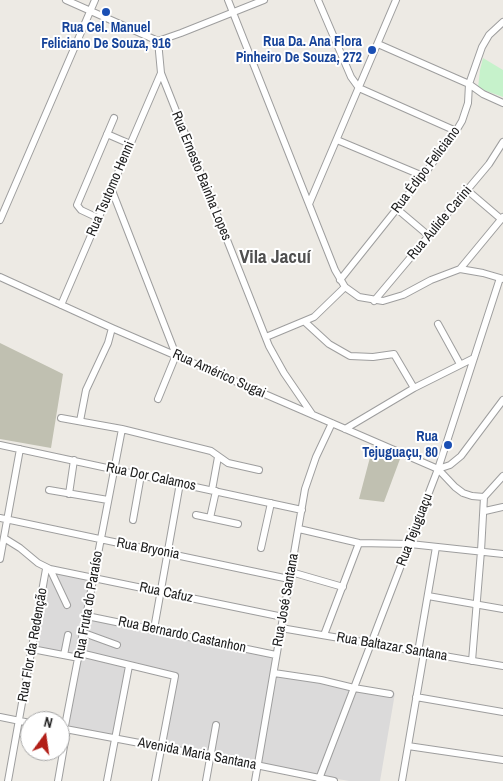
<!DOCTYPE html>
<meta charset="utf-8">
<style>
body{margin:0}
#map{position:relative;width:503px;height:781px;overflow:hidden;background:#edeae4;font-family:"Archivo Narrow",sans-serif}
canvas{display:block}
.north{position:absolute;left:20px;top:711px;width:50px;height:50px;box-sizing:border-box;background:#fff;border:1px solid #a5a5a5;border-radius:50%;rotate:14deg;font-size:14px;font-weight:700;line-height:20px;text-align:center;color:#1d1d1d}
.north::after{content:'';display:block;margin:auto;width:18px;height:22px;background:#b21f18;clip-path:polygon(50% 0,100% 100%,50% 72%,0 100%)}
</style>
<div id="map">
<canvas width="503" height="781"></canvas>
<div class="north">N</div>
</div>
<script>
const c = document.querySelector('canvas').getContext('2d');
c.lineJoin = 'round';
function fillPath(path, color) {
  c.fillStyle = color;
  c.fill(path, 'evenodd');
}
function poly(rows) {
  const path = new Path2D();
  for (const r of rows) {
    path.moveTo(r[0], r[1]);
    for (let i = 2; i < r.length; i += 2) path.lineTo(r[i], r[i + 1]);
  }
  return path;
}
function strokePath(path, color, width, dash) {
  c.strokeStyle = color;
  c.lineWidth = width;
  c.lineCap = dash ? 'butt' : 'round';
  c.setLineDash(dash || []);
  c.stroke(path);
}
function write(font, color, halo, rows, align = 'center') {
  c.font = font + ' "Archivo Narrow",sans-serif';
  c.lineWidth = 4;
  c.setLineDash([]);
  c.textBaseline = 'middle';
  c.strokeStyle = halo;
  c.fillStyle = color;
  for (const [text, x, y, turn = 0] of rows) {
    c.save();
    c.translate(x, y);
    c.rotate((+turn || 0) * Math.PI / 180);
    c.textAlign = isNaN(turn) ? turn : align;
    if (halo) c.strokeText(text, 0, 0);
    c.fillText(text, 0, 0);
    c.restore();
  }
}
fillPath(poly([
 [54,570,96,577,89,615,278,657,273,694,278,673,395,693,380,781,349,781,163,747,178,677,131,667,116,738,68,729,81,658,33,648,44,588]
]), '#dbdada');
fillPath(poly([
 [0,343,63,374,51,448,0,439],
 [373,446,400,459,384,502,359,499]
]), '#c0c0b1');
fillPath(poly([
 [483,58,503,70,503,97,478,88,480,70]
]), '#c6f2cb');
const minor = poly([
 [66,0,158,41,181,33,264,0],
 [228,0,335,270,345,287,359,297,383,301,403,295,431,280,460,269,483,273,503,279],
 [318,0,351,77,359,88,456,131],
 [158,41,161,73,269,346,284,373,312,414],
 [378,44,469,84,483,94,503,103],
 [107,134,130,144],
 [337,140,423,176],
 [111,188,176,355,158,399],
 [467,190,501,219],
 [309,204,396,0],
 [397,209,429,236],
 [98,218,81,210,77,205,114,118],
 [0,220,95,0],
 [460,269,503,217],
 [0,277,112,328,438,469,455,487,463,493,472,496,484,497,503,476],
 [340,280,423,176,456,131,462,121,468,103,469,84,482,47,489,35,503,22],
 [374,301,489,164,503,142],
 [61,305,161,73],
 [305,322,329,344,350,356,373,357,394,354,414,388],
 [438,324,460,364],
 [266,337,314,317,345,287],
 [61,418,122,429,207,450,211,451,228,463,259,470],
 [80,421,86,390,108,343,112,328],
 [345,429,414,388,474,358],
 [0,445,302,510],
 [438,469,450,465,461,456,503,400],
 [49,490,108,500],
 [212,490,218,457],
 [69,494,74,460],
 [485,511,503,507],
 [196,515,238,524],
 [0,518,289,579],
 [210,518,216,491],
 [133,520,141,475],
 [299,529,359,543,410,544,503,554],
 [4,538,20,548,38,563,50,569,67,605],
 [261,548,271,503],
 [0,559,20,449],
 [50,569,283,617],
 [291,572,343,587],
 [428,596,503,609],
 [87,616,276,655],
 [281,628,503,666],
 [154,629,180,483],
 [84,633,117,645],
 [324,635,359,543],
 [32,649,79,658],
 [418,652,436,547],
 [80,653,175,676,155,781],
 [64,655,68,635],
 [472,661,481,551,484,497],
 [274,673,321,680,354,688,390,694],
 [416,697,503,712],
 [0,717,30,723],
 [60,728,251,764,334,781],
 [408,746,503,760],
 [319,779,438,469,500,278],
 [8,781,46,569],
 [58,781,66,735,65,726,122,429],
 [107,781,129,666],
 [206,781,216,725],
 [255,781,305,489,316,457,332,423],
 [402,781,424,653]
]);
strokePath(minor, '#9e9e9e', 8);
strokePath(minor, '#fff', 6);
for (const [x, y, r, color] of [
 [106,12,5,"#1a4fb4"],
 [372,50,5,"#1a4fb4"],
 [448,445,5,"#1a4fb4"]
]) {
  const dot = new Path2D();
  dot.arc(x, y, r, 0, 2 * Math.PI);
  c.fillStyle = color;
  c.fill(dot);
  strokePath(dot, '#fff', 2);
}
write('bold 14px', '#164399', '#fff', [
 ["Rua Cel. Manuel",106,28,"center"],
 ["Feliciano De Souza, 916",106,44,"center"],
 ["Rua Da. Ana Flora",362,42],
 ["Pinheiro De Souza, 272",362,58],
 ["Rua",438,437],
 ["Tejuguaçu, 80",438,453]
], 'right');
write('14px', '#1d1d1d', '#fff', [
 ["Rua Édipo Feliciano",426,170,-53],
 ["Rua Ernesto Bainha Lopes",201,176,68],
 ["Rua Tsutomo Henni",111,189,-67],
 ["Rua Aulide Carini",440,223,-50],
 ["Rua Américo Sugai",219,374,24],
 ["Rua Dor Calamos",151,477,12],
 ["Rua Tejuguaçu",415,530,-69],
 ["Rua Bryonia",148,549,11],
 ["Rua Cafuz",166,593,12],
 ["Rua José Santana",286,600,-80],
 ["Rua Fruta do Paraíso",89,605,-80],
 ["Rua Bernardo Castanhon",182,635,12],
 ["Rua Flor da Redenção",33,645,-80],
 ["Rua Baltazar Santana",392,647,10],
 ["Avenida Maria Santana",197,754,11]
]);
write('bold 19px', '#505050', '#fff', [
 ["Vila Jacuí",275,258]
]);
</script>
